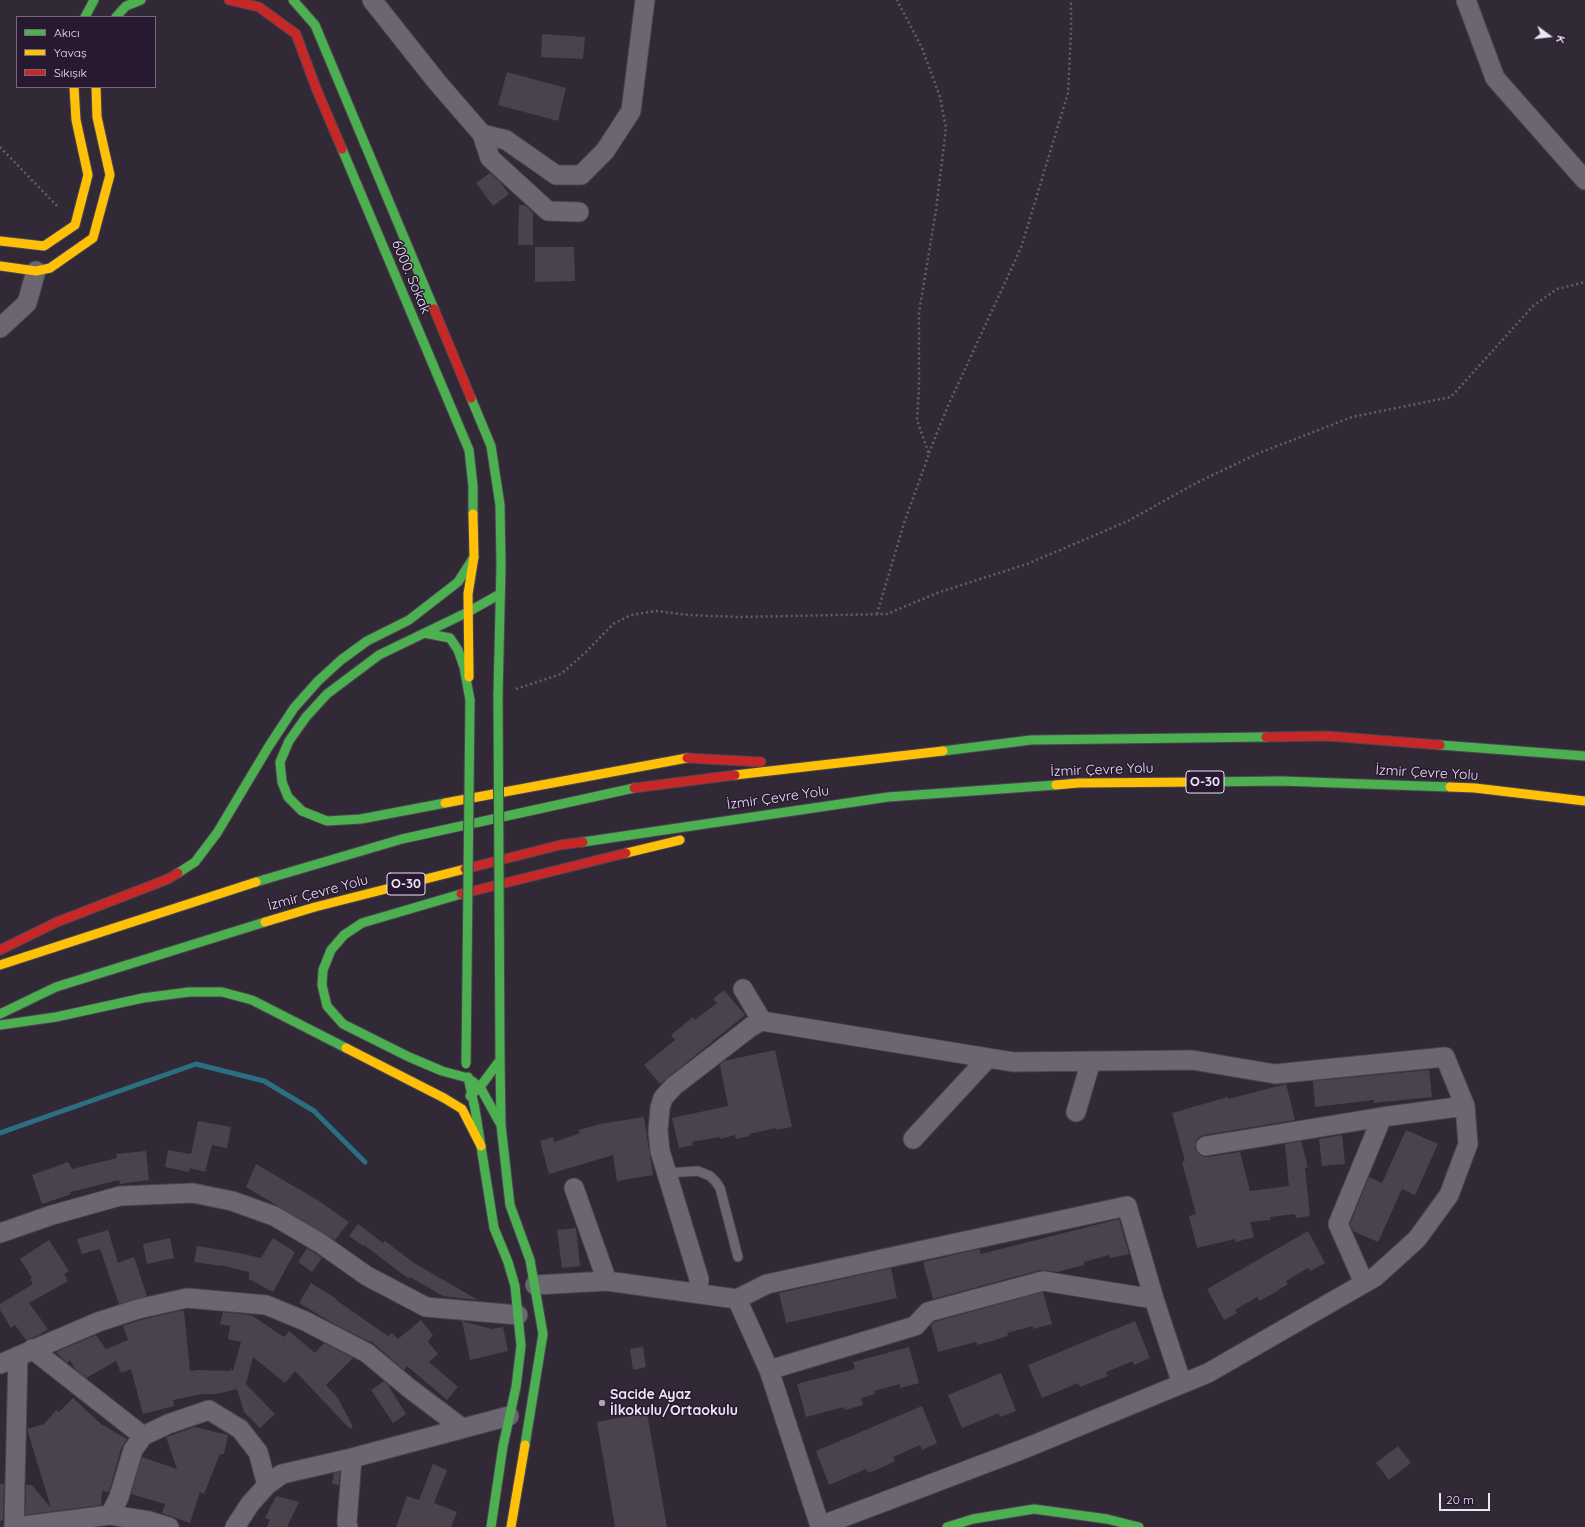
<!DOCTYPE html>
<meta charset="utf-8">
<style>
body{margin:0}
#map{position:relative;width:1585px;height:1527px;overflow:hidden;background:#312936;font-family:Quicksand,sans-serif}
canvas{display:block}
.legend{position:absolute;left:16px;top:16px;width:140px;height:72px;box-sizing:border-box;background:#281931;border:1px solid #766a7f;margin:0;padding:5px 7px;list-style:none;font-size:12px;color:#ece3f4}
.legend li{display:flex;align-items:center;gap:8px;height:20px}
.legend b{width:20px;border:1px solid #766a7f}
.north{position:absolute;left:1529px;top:16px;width:40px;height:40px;-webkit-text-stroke:3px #281931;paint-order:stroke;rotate:105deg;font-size:11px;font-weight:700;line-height:16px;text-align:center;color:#ece3f4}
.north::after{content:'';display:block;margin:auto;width:14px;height:18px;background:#ece3f4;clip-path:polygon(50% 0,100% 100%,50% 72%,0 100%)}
.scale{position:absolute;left:1439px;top:1493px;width:51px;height:18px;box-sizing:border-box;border:2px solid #ece3f4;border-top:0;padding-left:5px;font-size:12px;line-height:14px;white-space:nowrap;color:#ece3f4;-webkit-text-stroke:3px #281931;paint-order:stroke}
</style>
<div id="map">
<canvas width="1585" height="1527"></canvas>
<ul class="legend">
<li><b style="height:5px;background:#4caf50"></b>Akıcı</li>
<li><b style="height:5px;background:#ffc107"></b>Yavaş</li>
<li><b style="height:5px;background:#c62828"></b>Sıkışık</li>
</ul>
<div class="north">K</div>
<div class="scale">20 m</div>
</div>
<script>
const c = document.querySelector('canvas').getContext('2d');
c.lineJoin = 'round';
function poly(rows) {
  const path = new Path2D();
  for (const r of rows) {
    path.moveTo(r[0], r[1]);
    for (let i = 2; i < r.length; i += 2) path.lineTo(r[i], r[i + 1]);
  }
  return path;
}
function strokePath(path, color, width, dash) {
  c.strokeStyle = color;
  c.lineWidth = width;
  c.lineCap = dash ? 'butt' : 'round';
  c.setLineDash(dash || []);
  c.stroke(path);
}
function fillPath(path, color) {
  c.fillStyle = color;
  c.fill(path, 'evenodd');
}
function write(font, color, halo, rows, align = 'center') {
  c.font = font + ' Quicksand,sans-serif';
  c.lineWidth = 3;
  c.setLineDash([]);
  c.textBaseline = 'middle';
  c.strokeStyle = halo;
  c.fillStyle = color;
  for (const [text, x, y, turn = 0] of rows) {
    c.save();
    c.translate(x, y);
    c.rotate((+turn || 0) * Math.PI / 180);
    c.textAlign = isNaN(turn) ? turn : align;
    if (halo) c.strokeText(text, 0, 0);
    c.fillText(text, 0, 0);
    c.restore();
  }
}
strokePath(poly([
 [0,1133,196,1064,264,1081,314,1111,365,1162]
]), '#2b6f80', 5);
fillPath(poly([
 [542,34,585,37,583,59,541,57],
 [507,72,566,88,558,121,498,105],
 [490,173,500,182,509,194,493,206,476,183],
 [519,205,525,205,533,213,533,245,518,245],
 [535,247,574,247,575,281,535,282],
 [724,990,745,1015,660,1084,644,1065,675,1040,671,1035,693,1017,695,1020,717,1003,713,999],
 [775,1050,792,1127,777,1130,776,1128,749,1134,750,1136,736,1139,735,1135,720,1139,719,1137,692,1142,693,1145,679,1148,672,1118,728,1106,720,1065,724,1061],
 [1429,1070,1432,1097,1374,1103,1374,1100,1315,1107,1313,1081],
 [1286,1084,1295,1120,1204,1135,1199,1137,1196,1142,1195,1148,1198,1153,1202,1156,1207,1157,1240,1152,1250,1191,1289,1186,1285,1144,1301,1141,1308,1167,1305,1168,1310,1216,1296,1218,1295,1214,1270,1217,1271,1220,1250,1222,1254,1237,1236,1242,1235,1239,1197,1248,1189,1216,1196,1214,1182,1162,1185,1161,1172,1113,1228,1097,1228,1099],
 [644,1117,653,1175,617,1181,613,1155,549,1174,540,1141,553,1137,554,1142,580,1133,579,1130,600,1124],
 [198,1121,231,1127,227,1148,212,1145,205,1172,190,1168,189,1172,165,1167,168,1150,191,1154],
 [1406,1130,1438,1144,1415,1195,1402,1189,1378,1242,1353,1231,1350,1224,1369,1177,1382,1183],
 [1342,1135,1345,1164,1322,1166,1319,1139],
 [146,1151,149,1180,120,1184,119,1180,70,1192,71,1194,42,1204,32,1175,68,1162,72,1169,117,1158,116,1154],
 [256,1164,319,1201,349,1222,335,1240,246,1187],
 [1119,1219,1129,1254,1110,1258,1109,1255,1084,1262,1084,1265,1057,1272,1040,1270,933,1299,923,1262,979,1249,981,1254],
 [358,1224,383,1243,385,1241,414,1263,478,1300,443,1296,410,1277,409,1279,364,1245,363,1246,349,1236],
 [576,1228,580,1266,562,1268,557,1230],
 [108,1230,118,1263,134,1257,147,1296,119,1304,100,1249,82,1254,77,1239],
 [1308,1231,1325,1263,1310,1271,1308,1268,1286,1281,1288,1284,1274,1293,1259,1301,1257,1297,1235,1310,1237,1313,1224,1320,1207,1289],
 [170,1238,174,1258,147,1264,143,1244],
 [273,1238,295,1252,273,1292,249,1279,249,1272,221,1265,221,1266,194,1262,197,1246,234,1252,261,1258],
 [49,1240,69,1271,64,1274,68,1281,29,1303,48,1329,39,1335,26,1340,15,1325,11,1328,0,1310,0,1304,33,1284,30,1279,32,1278,20,1259],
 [307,1248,322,1258,312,1272,298,1262],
 [891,1268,897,1298,786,1323,779,1293],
 [311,1283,337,1299,336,1300,388,1336,392,1333,398,1339,421,1320,433,1335,428,1342,438,1354,429,1362,458,1387,447,1400,407,1366,404,1370,371,1341,370,1342,336,1325,299,1303],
 [1043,1292,1052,1324,1033,1329,1033,1326,1007,1333,1008,1336,995,1340,977,1345,976,1342,938,1352,931,1325,934,1322],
 [179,1311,184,1311,190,1371,198,1370,231,1371,230,1368,233,1371,241,1342,228,1339,230,1326,220,1324,223,1312,251,1315,284,1337,289,1331,315,1353,324,1343,353,1358,326,1385,338,1398,353,1427,350,1429,295,1371,285,1383,253,1357,246,1384,275,1414,260,1428,244,1412,237,1389,217,1394,202,1394,173,1400,174,1406,143,1414,131,1369,121,1373,116,1361,86,1378,75,1369,70,1360,67,1363,56,1352,96,1335,106,1349,128,1340,123,1326,141,1320],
 [462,1321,492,1329,503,1327,508,1351,470,1360],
 [1135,1321,1150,1358,1134,1365,1133,1361,1106,1372,1108,1376,1080,1387,1078,1383,1042,1398,1028,1365],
 [643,1347,646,1367,633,1370,630,1349],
 [909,1347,919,1383,900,1388,900,1384,874,1391,875,1394,861,1398,863,1405,845,1410,844,1407,806,1417,797,1384,855,1369,853,1362],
 [1001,1373,1016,1411,1000,1417,999,1413,962,1428,948,1395],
 [384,1381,388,1385,406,1414,393,1423,371,1390],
 [73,1398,101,1424,127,1439,121,1449,109,1492,102,1491,101,1505,25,1515,26,1485,32,1485,51,1508,27,1429,44,1424,56,1410,59,1412],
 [922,1406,937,1443,922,1450,920,1445,893,1457,895,1461,883,1467,868,1473,866,1469,829,1485,816,1451],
 [647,1413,667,1527,615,1527,597,1422],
 [195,1427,228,1435,224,1454,220,1454,204,1494,200,1492,190,1523,162,1513,165,1504,131,1494,142,1457,177,1469,166,1437],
 [1398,1446,1411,1463,1389,1480,1376,1463],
 [433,1464,447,1470,434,1503,457,1512,451,1527,396,1527,407,1496,419,1500],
 [340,1472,339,1485,332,1484,334,1473],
 [0,1484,4,1484,3,1520,0,1521],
 [276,1496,299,1502,287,1527,267,1527,270,1520,265,1518]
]), '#4a434e');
const lane = poly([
 [667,1173,698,1171,710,1176,716,1182,720,1188,738,1257]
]);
const street = poly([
 [372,0,437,82,482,134,490,158,548,211,579,212],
 [1466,0,1495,78,1585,180],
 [482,134,506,140,556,175,581,175,605,151,631,111,645,0],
 [0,328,27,303,36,271],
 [743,989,762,1021],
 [1076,1112,1091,1061],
 [913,1139,988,1058],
 [1206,1146,1382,1117,1465,1106],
 [574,1188,607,1281,737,1299,769,1370,820,1526,1026,1448,1208,1373,1375,1277,1417,1239,1449,1195,1468,1144,1465,1106,1445,1057,1275,1074,1192,1060,1013,1062,762,1021,752,1026,674,1086,663,1098,660,1108,658,1131,660,1151,699,1279,698,1293],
 [0,1233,52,1215,120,1196,193,1193,232,1201,274,1216,320,1243,367,1276,426,1307,518,1315],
 [1364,1283,1338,1224,1382,1117],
 [535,1285,607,1281],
 [737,1299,767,1284,1127,1206,1154,1299,1182,1384],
 [32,1349,143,1436],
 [0,1364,98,1322,138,1309,187,1298,266,1305,305,1321,367,1353,409,1388,462,1428],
 [769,1370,915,1326,928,1312,1043,1281,1154,1299],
 [110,1515,149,1521,169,1527],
 [14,1527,18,1356],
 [16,1527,110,1515,119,1497,133,1450,143,1436,168,1424,209,1410,240,1429,258,1452,267,1485],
 [235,1527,250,1504,267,1485,282,1474,352,1458,509,1416],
 [348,1527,347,1522,352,1458]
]);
const fast = poly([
 [293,0,315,25,434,309],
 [85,17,94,0],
 [116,17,126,6,141,0],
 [342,149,469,450,473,486,473,514],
 [471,398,491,446,500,505,501,566,498,695],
 [424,633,450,638,458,650,464,667,470,700],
 [1440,745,1585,756],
 [943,751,1031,740,1266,737],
 [1199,782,1281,781,1450,787],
 [445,803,361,819,327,821,302,811,288,797,282,782,280,762,289,741,306,717,327,694,379,655,468,612,500,594],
 [583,842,888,797,1056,785],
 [178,873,195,862,217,833,269,746,294,708,318,681,341,660,367,641,409,620,458,582,474,557],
 [256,882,402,839,634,788],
 [461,894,362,923,344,935,331,950,323,970,322,985,327,1006,343,1024,409,1057,442,1071,468,1078,480,1087,501,1125],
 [0,1014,56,987,265,922],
 [0,1025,56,1017,143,998,189,992,222,992,252,1000,346,1048],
 [500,1060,501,1125,510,1205,530,1260,543,1334,525,1445],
 [468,1077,475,1109,494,1228,508,1262,515,1286,521,1346,516,1387,503,1446,491,1527],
 [470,1096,480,1087,500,1060],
 [947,1527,973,1519,1034,1509,1107,1519,1139,1527]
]);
const slow = poly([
 [0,241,44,246,75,225,88,175,76,120,74,87],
 [0,266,36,271,50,268,93,238,110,175,97,117,96,87],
 [469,677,468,594,474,557,473,514],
 [735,775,943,751],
 [1056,785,1078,783,1199,782],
 [1450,787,1475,788,1585,801],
 [445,803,687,758],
 [626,853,680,840],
 [265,922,315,907,465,869],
 [0,965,256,882],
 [346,1048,444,1098,462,1109,481,1146],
 [511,1527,525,1445]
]);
const jam = poly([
 [229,0,259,7,296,34,316,88,342,149],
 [434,309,471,398],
 [1266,737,1328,736,1440,745],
 [687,758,761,762],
 [634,788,735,775],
 [465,869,560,845,583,842],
 [461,894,626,853],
 [0,950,57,922,168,879,178,873]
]);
strokePath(lane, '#4b4450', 11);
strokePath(street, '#4b4450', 21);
strokePath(fast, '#4b4450', 11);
strokePath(slow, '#4b4450', 11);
strokePath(jam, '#4b4450', 11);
strokePath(poly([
 [0,147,59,208],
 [929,453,947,408,1021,248,1068,93,1071,33,1071,0],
 [877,614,904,523,929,454,917,420,919,387,919,313,936,210,946,128,940,97,922,48,897,0],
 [516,689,561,674,586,652,613,624,631,615,656,611,689,615,738,617,887,614,937,593,1027,564,1128,521,1198,482,1259,453,1352,417,1451,397,1533,306,1557,289,1585,282]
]), '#655f6a', 2.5, [2, 3]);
strokePath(lane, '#6c6672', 9);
strokePath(street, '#6c6672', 19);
strokePath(fast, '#4caf50', 9);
strokePath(slow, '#ffc107', 9);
strokePath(jam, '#c62828', 9);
const fastBridge = poly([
 [498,695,500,1060],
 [466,1064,470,700]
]);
strokePath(fastBridge, '#4b4450', 11, []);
strokePath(fastBridge, '#4caf50', 9);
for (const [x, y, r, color] of [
 [602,1403,4,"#aba2b2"]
]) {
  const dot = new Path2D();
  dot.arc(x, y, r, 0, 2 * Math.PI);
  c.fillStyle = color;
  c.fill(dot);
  strokePath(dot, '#281931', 1.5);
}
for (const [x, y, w] of [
 [1205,782,38],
 [406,884,38]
]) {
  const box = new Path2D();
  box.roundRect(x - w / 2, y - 11, w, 22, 3);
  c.fillStyle = '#281931';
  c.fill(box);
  strokePath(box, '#ece3f4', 1);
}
write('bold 13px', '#ece3f4', null, [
 ["O-30",1205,782],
 ["O-30",406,884]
]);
write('14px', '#ece3f4', '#281931', [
 ["6000. Sokak",411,277,67],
 ["İzmir Çevre Yolu",1102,770,-2],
 ["İzmir Çevre Yolu",1427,773,3],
 ["İzmir Çevre Yolu",778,798,-8],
 ["İzmir Çevre Yolu",318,893,-15]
]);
write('bold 14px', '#ece3f4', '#281931', [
 ["Sacide Ayaz",610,1395],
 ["İlkokulu/Ortaokulu",610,1411]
], 'left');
</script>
